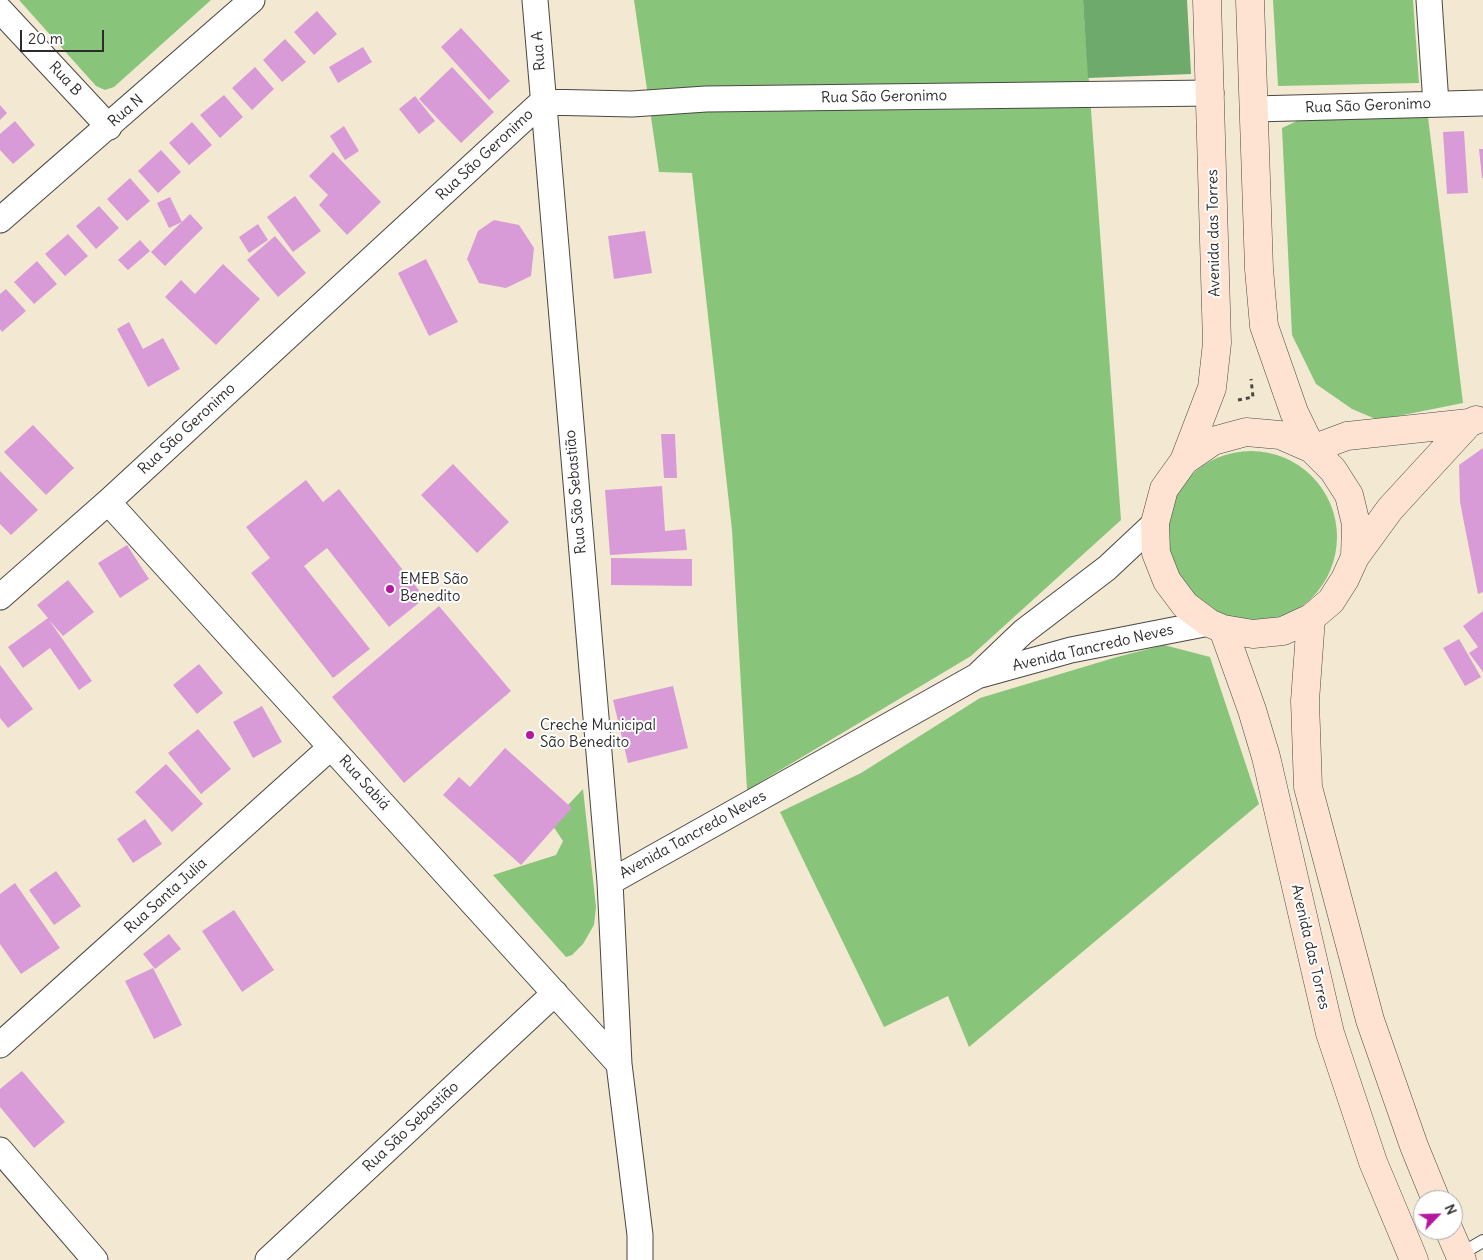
<!DOCTYPE html>
<meta charset="utf-8">
<style>
body{margin:0}
#map{position:relative;width:1483px;height:1260px;overflow:hidden;background:#f3e9d2;font-family:Delius,sans-serif}
canvas{display:block}
.north{position:absolute;left:1413px;top:1190px;width:50px;height:50px;box-sizing:border-box;background:#fff;border:1px solid #aaa;border-radius:50%;rotate:66deg;font-size:14px;font-weight:700;line-height:20px;text-align:center;color:#2b2b2b}
.north::after{content:'';display:block;margin:auto;width:18px;height:22px;background:#b5179e;clip-path:polygon(50% 0,100% 100%,50% 72%,0 100%)}
.scale{position:absolute;left:20px;top:30px;width:84px;height:22px;box-sizing:border-box;border:2px solid #2b2b2b;border-top:0;padding-left:6px;font-size:15px;line-height:18px;white-space:nowrap;color:#2b2b2b;-webkit-text-stroke:4px #fff;paint-order:stroke}
</style>
<div id="map">
<canvas width="1483" height="1260"></canvas>
<div class="north">N</div>
<div class="scale">20 m</div>
</div>
<script>
const c = document.querySelector('canvas').getContext('2d');
c.lineJoin = 'round';
function fillPath(path, color) {
  c.fillStyle = color;
  c.fill(path, 'evenodd');
}
function poly(rows) {
  const path = new Path2D();
  for (const r of rows) {
    if (r.length === 3) {
      path.moveTo(r[0] + r[2], r[1]);
      path.arc(r[0], r[1], r[2], 0, 2 * Math.PI);
      continue;
    }
    path.moveTo(r[0], r[1]);
    for (let i = 2; i < r.length; i += 2) path.lineTo(r[i], r[i + 1]);
  }
  return path;
}
function strokePath(path, color, width, dash) {
  c.strokeStyle = color;
  c.lineWidth = width;
  c.lineCap = dash ? 'butt' : 'round';
  c.setLineDash(dash || []);
  c.stroke(path);
}
function write(font, color, halo, rows, align = 'center') {
  c.font = font + ' Delius,sans-serif';
  c.lineWidth = 4;
  c.setLineDash([]);
  c.textBaseline = 'middle';
  c.strokeStyle = halo;
  c.fillStyle = color;
  for (const [text, x, y, turn = 0] of rows) {
    c.save();
    c.translate(x, y);
    c.rotate((+turn || 0) * Math.PI / 180);
    c.textAlign = isNaN(turn) ? turn : align;
    if (halo) c.strokeText(text, 0, 0);
    c.fillText(text, 0, 0);
    c.restore();
  }
}
fillPath(poly([
 [19,0,211,0,114,87,105,90,96,86],
 [634,0,1083,0,1121,520,971,656,747,790,732,530,692,173,659,172],
 [1273,0,1413,0,1419,83,1278,86],
 [1349,117,1428,117,1463,403,1378,420,1352,409,1316,384,1292,335,1282,128,1297,121],
 [1251,537,86],
 [1164,645,1210,657,1259,804,969,1047,948,996,884,1027,780,812,861,773,980,698,1117,657],
 [583,789,596,907,594,925,583,944,572,955,566,957,493,875,556,855,563,841,551,823]
]), '#88c57b');
fillPath(poly([
 [1083,0,1187,0,1191,74,1088,78]
]), '#6eaa6b');
fillPath(poly([
 [317,11,337,34,314,55,294,32],
 [461,28,510,81,489,100,441,47],
 [285,39,306,62,282,82,263,60],
 [363,47,372,62,338,83,329,67],
 [255,67,274,89,252,110,232,88],
 [452,67,494,112,461,143,419,99],
 [224,95,243,117,220,138,200,115],
 [415,96,435,121,419,134,399,109],
 [0,105,7,113,0,120],
 [15,121,35,145,13,164,0,150,0,134],
 [192,122,212,145,189,165,169,143],
 [344,126,359,151,345,160,330,136],
 [1464,131,1468,193,1447,194,1443,132],
 [1479,149,1483,149,1483,178,1482,178],
 [161,150,181,172,158,193,138,171],
 [333,152,381,202,347,235,319,205,328,195,309,176],
 [130,178,150,201,127,221,107,199],
 [295,196,321,231,293,252,267,217],
 [170,197,182,222,169,228,157,203],
 [99,206,119,228,96,249,76,226],
 [190,214,203,228,165,266,151,252],
 [494,220,519,225,534,248,531,276,506,288,479,283,467,259,478,231],
 [258,224,268,240,249,253,239,237],
 [645,231,652,273,614,279,608,236],
 [68,234,88,256,65,276,45,254],
 [275,236,306,273,278,297,247,260],
 [140,240,150,251,128,270,118,260],
 [426,259,458,322,429,336,398,273],
 [37,261,57,284,34,304,14,282],
 [223,264,260,299,216,345,165,297,181,280,195,294],
 [6,289,26,311,2,332,0,329,0,294],
 [129,322,143,349,163,338,180,369,148,387,117,329],
 [33,425,74,468,46,495,4,452],
 [661,434,675,434,677,478,664,478],
 [1483,448,1483,592,1478,594,1460,502,1459,465],
 [453,464,509,522,477,553,421,495],
 [0,471,38,510,11,535,0,524],
 [306,480,323,502,339,489,425,598,389,627,327,548,304,566,370,649,333,678,251,573,270,558,246,527],
 [662,486,665,531,685,529,687,550,610,555,605,490],
 [127,545,149,579,120,598,98,563],
 [611,558,692,559,692,586,611,585],
 [68,580,94,612,63,636,49,620,92,681,79,690,50,648,23,668,8,647,48,618,37,605],
 [439,606,511,691,404,783,332,697],
 [1483,611,1483,672,1469,653,1478,647,1463,626],
 [1459,639,1481,677,1465,686,1443,648],
 [199,664,223,693,197,714,173,685],
 [0,665,33,709,8,728,0,718],
 [673,686,688,748,628,763,613,700],
 [262,706,282,742,253,758,233,722],
 [198,729,231,769,201,794,168,753],
 [505,748,572,808,521,865,443,795,459,777,470,787],
 [166,764,203,804,172,832,135,792],
 [145,819,162,844,133,863,117,839],
 [56,871,81,906,54,925,29,890],
 [15,883,60,948,21,974,0,944,0,894],
 [234,910,274,970,242,992,202,931],
 [169,934,181,949,155,969,143,954],
 [153,968,182,1025,154,1039,125,981],
 [22,1071,65,1122,34,1148,0,1107,0,1089]
]), '#d99bd8');
const lane = poly([
 [1459,1255,1483,1241]
]);
const street = poly([
 [535,0,610,882],
 [1429,0,1436,104],
 [0,10,109,127],
 [1254,109,1483,103],
 [0,220,252,0],
 [108,502,619,1064],
 [0,597,108,502,542,102,632,104,706,99,1211,93],
 [979,674,1023,632,1107,568,1155,523],
 [0,1045,331,747],
 [0,1150,95,1260],
 [268,1260,555,993],
 [640,1260,640,1235,619,1064,610,882,977,676,1071,650,1209,623]
]);
const secondary = poly([
 [1250,0,1259,269,1264,326,1294,412,1312,449],
 [1312,449,1347,436,1469,423,1476,420],
 [1184,461,1213,441,1246,432,1280,435,1312,449,1333,470,1349,495,1356,524,1355,557,1345,579,1331,601,1311,618,1283,631,1253,634,1223,629,1209,623,1185,605,1167,581,1156,553,1155,523,1164,489,1184,461,1212,388,1217,343,1207,0],
 [1355,557,1390,509,1469,423],
 [1311,618,1305,701,1308,787,1370,1020,1414,1146,1436,1200],
 [1223,629,1252,710,1266,757,1330,1033,1373,1162,1414,1260],
 [1449,1230,1462,1260]
]);
strokePath(lane, '#494844', 14);
strokePath(street, '#494844', 27);
strokePath(secondary, '#494844', 29);
strokePath(poly([
 [1238,400,1253,397,1251,379]
]), '#494844', 3, [4, 4]);
strokePath(lane, '#fff', 12);
strokePath(street, '#fff', 25);
strokePath(secondary, '#fee3d2', 28);
for (const [x, y, r, color] of [
 [390,589,5,"#b5179e"],
 [530,735,5,"#b5179e"]
]) {
  const dot = new Path2D();
  dot.arc(x, y, r, 0, 2 * Math.PI);
  c.fillStyle = color;
  c.fill(dot);
  strokePath(dot, '#fff', 2);
}
write('15px', '#2b2b2b', '#fff', [
 ["Rua A",539,51,-94],
 ["Rua B",65,79,47],
 ["Rua São Geronimo",884,97,-1],
 ["Rua São Geronimo",1368,106,-2],
 ["Rua N",126,111,-41],
 ["Rua São Geronimo",485,155,-43],
 ["Avenida das Torres",1214,233,-91],
 ["Rua São Geronimo",187,429,-43],
 ["Rua São Sebastião",576,492,-95],
 ["Avenida Tancredo Neves",1093,648,-13],
 ["Rua Sabiá",364,783,48],
 ["Avenida Tancredo Neves",693,835,-29],
 ["Rua Santa Julia",166,896,-42],
 ["Avenida das Torres",1310,947,77],
 ["Rua São Sebastião",411,1127,-43]
]);
write('15px', '#2b2b2b', '#fff', [
 ["EMEB São",400,580],
 ["Benedito",400,597],
 ["Creche Municipal",540,726],
 ["São Benedito",540,743]
], 'left');
</script>
